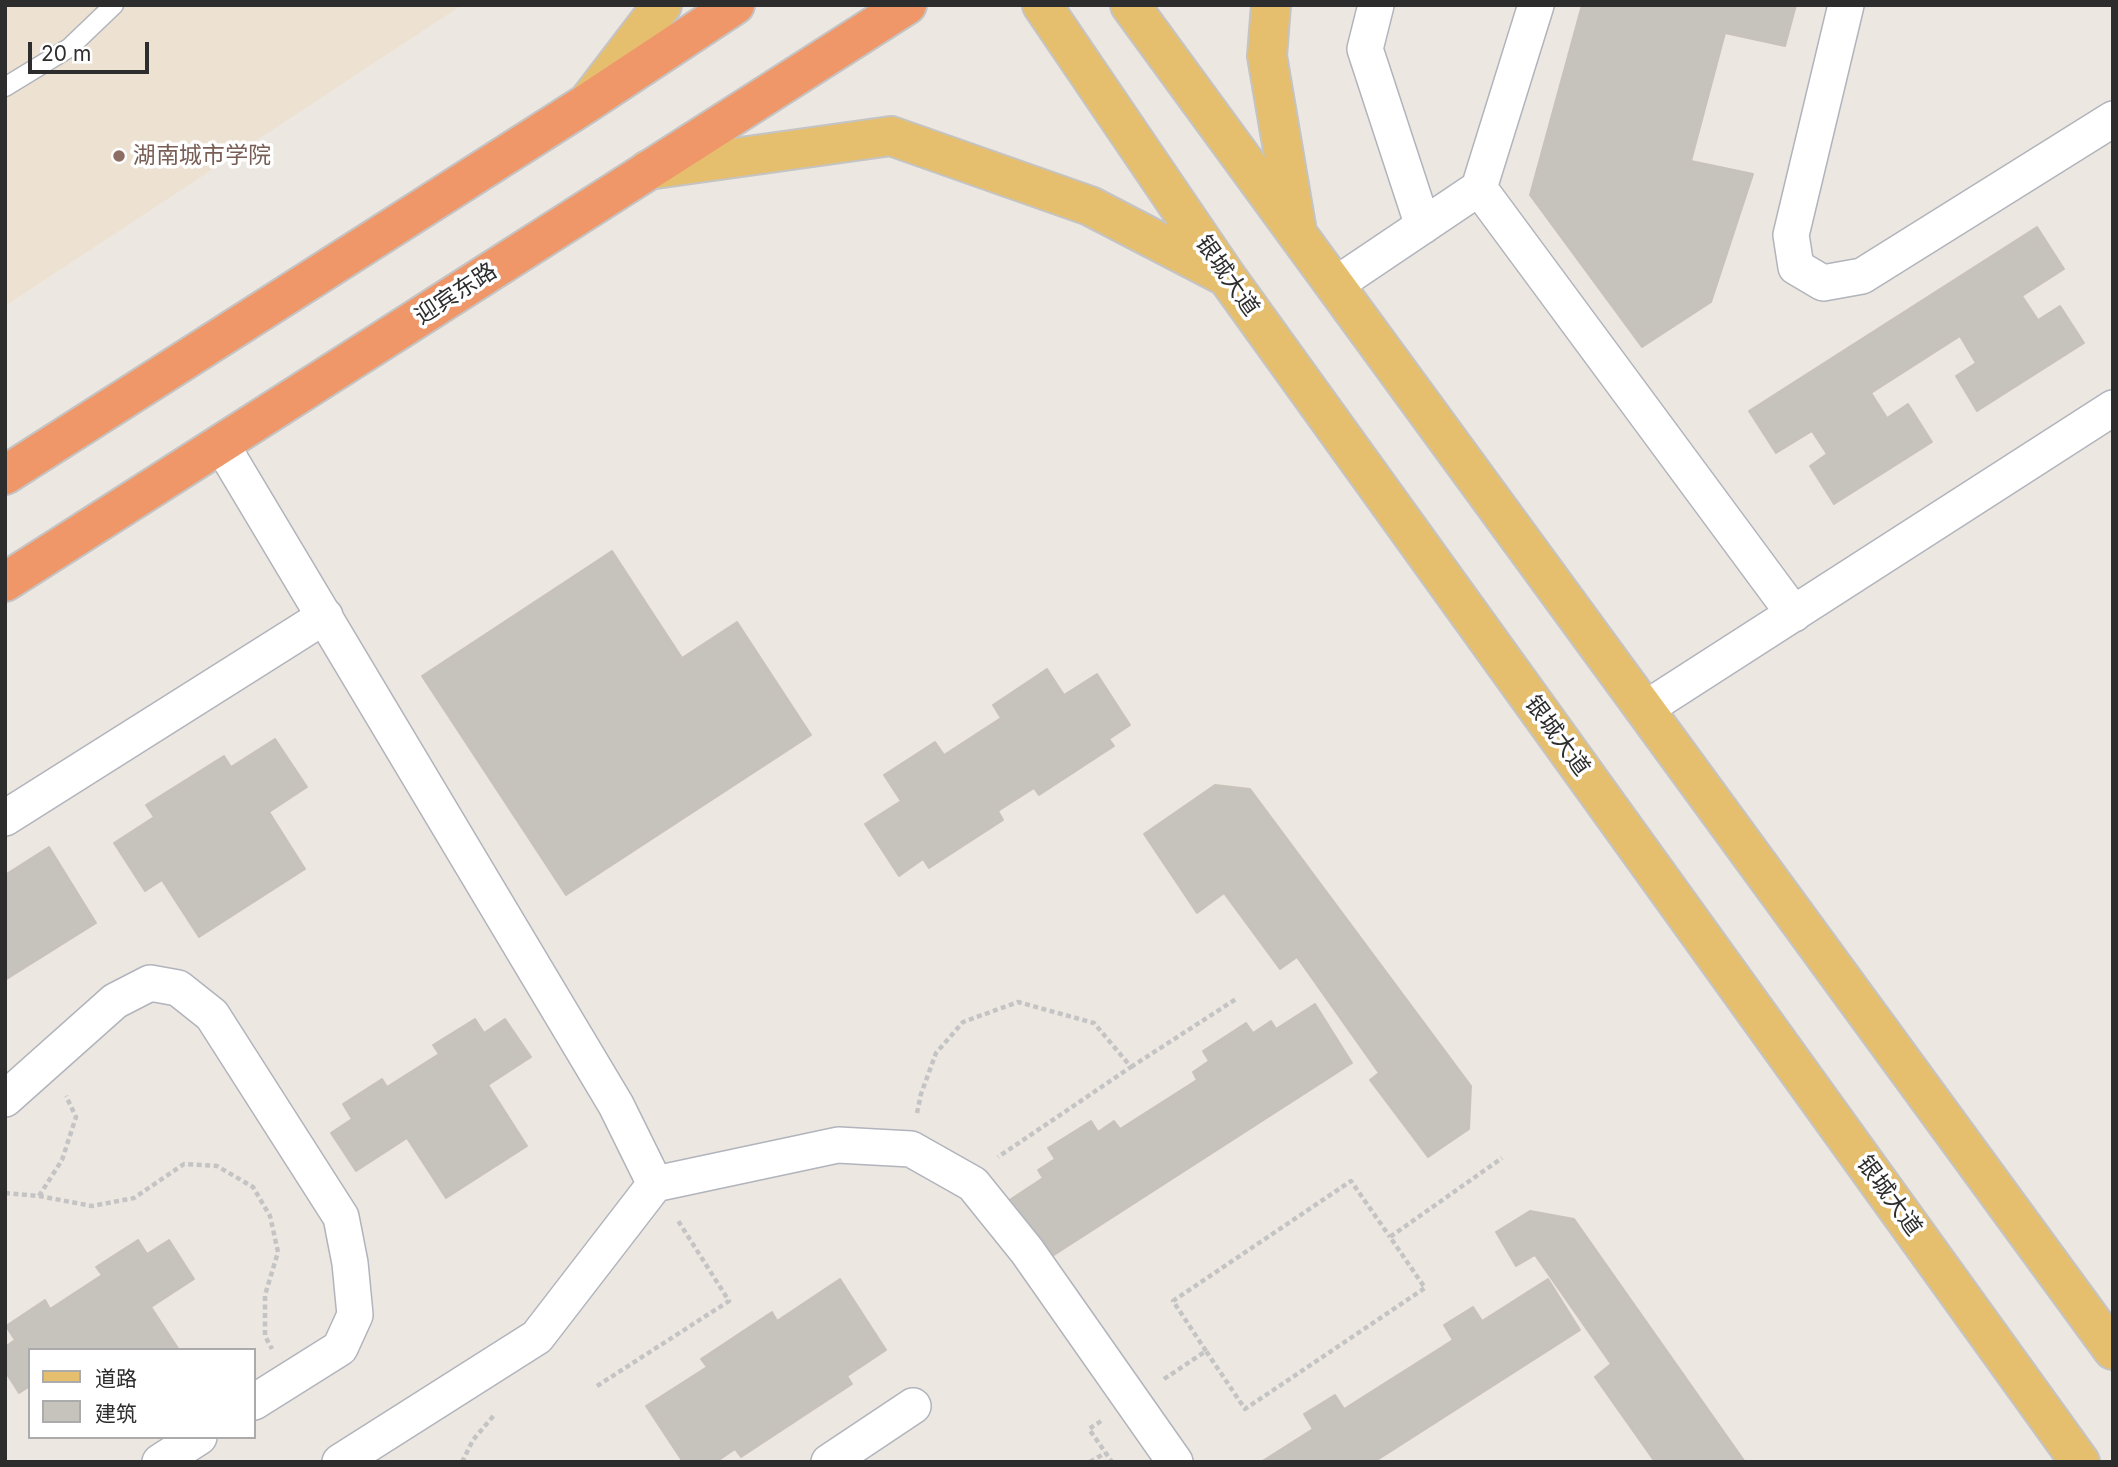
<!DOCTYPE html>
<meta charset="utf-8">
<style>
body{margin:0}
#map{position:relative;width:2118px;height:1467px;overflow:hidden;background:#ede7e1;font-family:Inter,"Noto Sans SC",sans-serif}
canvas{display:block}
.frame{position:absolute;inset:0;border:7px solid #2d2d2d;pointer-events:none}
.legend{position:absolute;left:28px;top:1348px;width:228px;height:91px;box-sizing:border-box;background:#fff;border:2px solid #ababab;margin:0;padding:9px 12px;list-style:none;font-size:21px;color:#2d2d2d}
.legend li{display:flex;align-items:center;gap:14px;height:35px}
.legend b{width:35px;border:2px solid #ababab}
.scale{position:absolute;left:28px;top:42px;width:121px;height:32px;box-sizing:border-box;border:4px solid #2d2d2d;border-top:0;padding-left:9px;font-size:21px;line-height:24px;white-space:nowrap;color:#2d2d2d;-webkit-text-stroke:5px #fff;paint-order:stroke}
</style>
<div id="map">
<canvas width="2118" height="1467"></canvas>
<div class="frame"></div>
<ul class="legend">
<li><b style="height:9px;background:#e5bf6e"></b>道路</li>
<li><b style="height:19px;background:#c6c2bc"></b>建筑</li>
</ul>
<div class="scale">20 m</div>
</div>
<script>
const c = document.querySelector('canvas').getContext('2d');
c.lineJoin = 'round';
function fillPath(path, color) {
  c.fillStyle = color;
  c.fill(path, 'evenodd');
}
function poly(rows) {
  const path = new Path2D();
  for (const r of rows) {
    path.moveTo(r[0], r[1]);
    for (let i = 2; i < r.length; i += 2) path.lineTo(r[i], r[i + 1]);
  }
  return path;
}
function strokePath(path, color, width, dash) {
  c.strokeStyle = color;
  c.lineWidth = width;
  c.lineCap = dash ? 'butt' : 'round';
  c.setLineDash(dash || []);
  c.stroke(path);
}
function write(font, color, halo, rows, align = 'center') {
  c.font = font + ' Inter,"Noto Sans SC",sans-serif';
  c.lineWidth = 7;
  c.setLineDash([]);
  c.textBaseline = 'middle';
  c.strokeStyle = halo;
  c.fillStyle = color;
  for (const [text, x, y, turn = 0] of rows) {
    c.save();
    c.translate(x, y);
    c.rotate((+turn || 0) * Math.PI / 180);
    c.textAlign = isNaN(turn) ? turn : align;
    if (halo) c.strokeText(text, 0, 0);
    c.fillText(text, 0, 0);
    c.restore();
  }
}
fillPath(poly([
 [5,5,462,5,5,306]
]), '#ede2d2');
const building = poly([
 [1582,5,1796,5,1785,46,1725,33,1691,161,1753,174,1711,302,1642,347,1530,195,1582,5],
 [2037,227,2064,269,2022,296,2038,320,2060,306,2084,343,1977,411,1956,376,1976,363,1960,336,1871,393,1887,418,1908,404,1932,442,1834,504,1810,466,1827,454,1812,431,1776,453,1749,411,2037,227],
 [612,551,682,658,737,622,811,735,566,895,422,676,612,551],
 [1047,669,1064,695,1097,674,1130,725,1109,739,1114,746,1039,795,1034,788,998,811,1003,820,929,868,923,859,899,876,865,824,901,801,884,775,935,742,944,755,1001,718,993,705,1047,669],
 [275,739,307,787,269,812,305,869,199,937,162,880,145,891,114,843,154,817,146,805,224,756,231,767,275,739],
 [1215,785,1250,789,1471,1086,1469,1129,1428,1157,1370,1080,1379,1073,1297,957,1280,969,1224,893,1197,913,1144,834,1215,785],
 [49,847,96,923,5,980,5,875,49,847],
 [1315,1004,1352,1063,1043,1262,1005,1203,1043,1178,1038,1170,1055,1159,1048,1148,1091,1121,1098,1132,1114,1121,1120,1129,1197,1080,1193,1072,1209,1061,1203,1051,1246,1023,1253,1033,1271,1021,1276,1029,1315,1004],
 [475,1019,484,1033,505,1019,531,1057,488,1085,527,1146,446,1198,407,1138,356,1171,331,1133,352,1119,343,1104,382,1079,387,1087,439,1054,433,1045,475,1019],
 [1530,1211,1574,1219,1745,1462,1655,1462,1595,1377,1611,1364,1535,1255,1516,1266,1496,1232,1530,1211],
 [138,1240,147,1254,169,1240,194,1279,151,1307,179,1350,30,1350,30,1386,19,1393,5,1371,5,1347,15,1340,6,1326,45,1300,50,1309,102,1275,96,1267,138,1240],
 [840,1279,886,1350,847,1376,852,1384,741,1457,735,1449,716,1462,683,1462,646,1406,707,1367,701,1359,772,1312,777,1321,840,1279],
 [1548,1279,1580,1330,1374,1462,1261,1462,1313,1429,1304,1414,1335,1395,1344,1409,1453,1340,1444,1325,1473,1307,1482,1321,1548,1279]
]);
fillPath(building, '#c6c2bc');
strokePath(building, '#c9c2ba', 2);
const lane = poly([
 [5,87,69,48,114,5]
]);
const street = poly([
 [1376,5,1365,49,1423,226],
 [1536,5,1479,188,1794,614],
 [1846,5,1791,235,1796,267,1823,283,1862,276,2113,119],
 [1335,285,1479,188],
 [221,444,616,1105,655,1184,537,1337,340,1462],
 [1645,709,2113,408],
 [5,818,325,616],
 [5,1099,115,1001,150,983,178,988,212,1015,341,1217,350,1263,355,1315,340,1348,254,1402],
 [655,1184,838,1145,911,1149,973,1184,1027,1251,1175,1462],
 [160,1462,199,1437],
 [829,1462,913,1406]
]);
const primary = poly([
 [1042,5,1226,276,2080,1462],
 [1130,5,2113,1350],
 [1271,5,1267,56,1296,226],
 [591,98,662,5],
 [648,170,891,136,1090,206,1221,274]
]);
const highway = poly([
 [5,475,587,103,735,5],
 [5,582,907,5]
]);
strokePath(lane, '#b1b4bc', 21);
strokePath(street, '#b1b4bc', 38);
strokePath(primary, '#c4c4c4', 42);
strokePath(highway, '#c4c4c4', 42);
strokePath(poly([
 [1131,1067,1236,999],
 [917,1113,921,1094,936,1053,963,1022,1018,1002,1094,1023,1131,1067,998,1157],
 [5,1193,39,1196,92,1206,134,1198,184,1164,217,1166,253,1187,270,1216,278,1252,265,1295,265,1336,272,1349],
 [39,1196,62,1160,76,1117,66,1096],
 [1206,1351,1173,1301,1351,1181,1390,1237],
 [1164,1379,1206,1351,1245,1409,1425,1288,1390,1237,1502,1158],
 [597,1386,729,1301,677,1219],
 [1101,1421,1089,1429,1112,1462],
 [462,1462,473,1440,495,1414],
 [1090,1462,1105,1453]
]), '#c4c4c4', 4.5, [5, 3.5]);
strokePath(lane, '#fff', 18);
strokePath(street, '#fff', 35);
strokePath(primary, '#e5bf6e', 38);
strokePath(highway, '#f09769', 38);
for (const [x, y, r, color] of [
 [119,156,7,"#8d6e63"]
]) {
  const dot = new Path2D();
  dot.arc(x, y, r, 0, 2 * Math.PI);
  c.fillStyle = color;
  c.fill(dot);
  strokePath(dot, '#fff', 2.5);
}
write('23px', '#785e54', '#fff', [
 ["湖南城市学院",133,156]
], 'left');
write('23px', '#2d2d2d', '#fff', [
 ["银城大道",1227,276,55],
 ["迎宾东路",456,294,-33],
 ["银城大道",1557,736,54],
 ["银城大道",1889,1196,54]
]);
</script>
